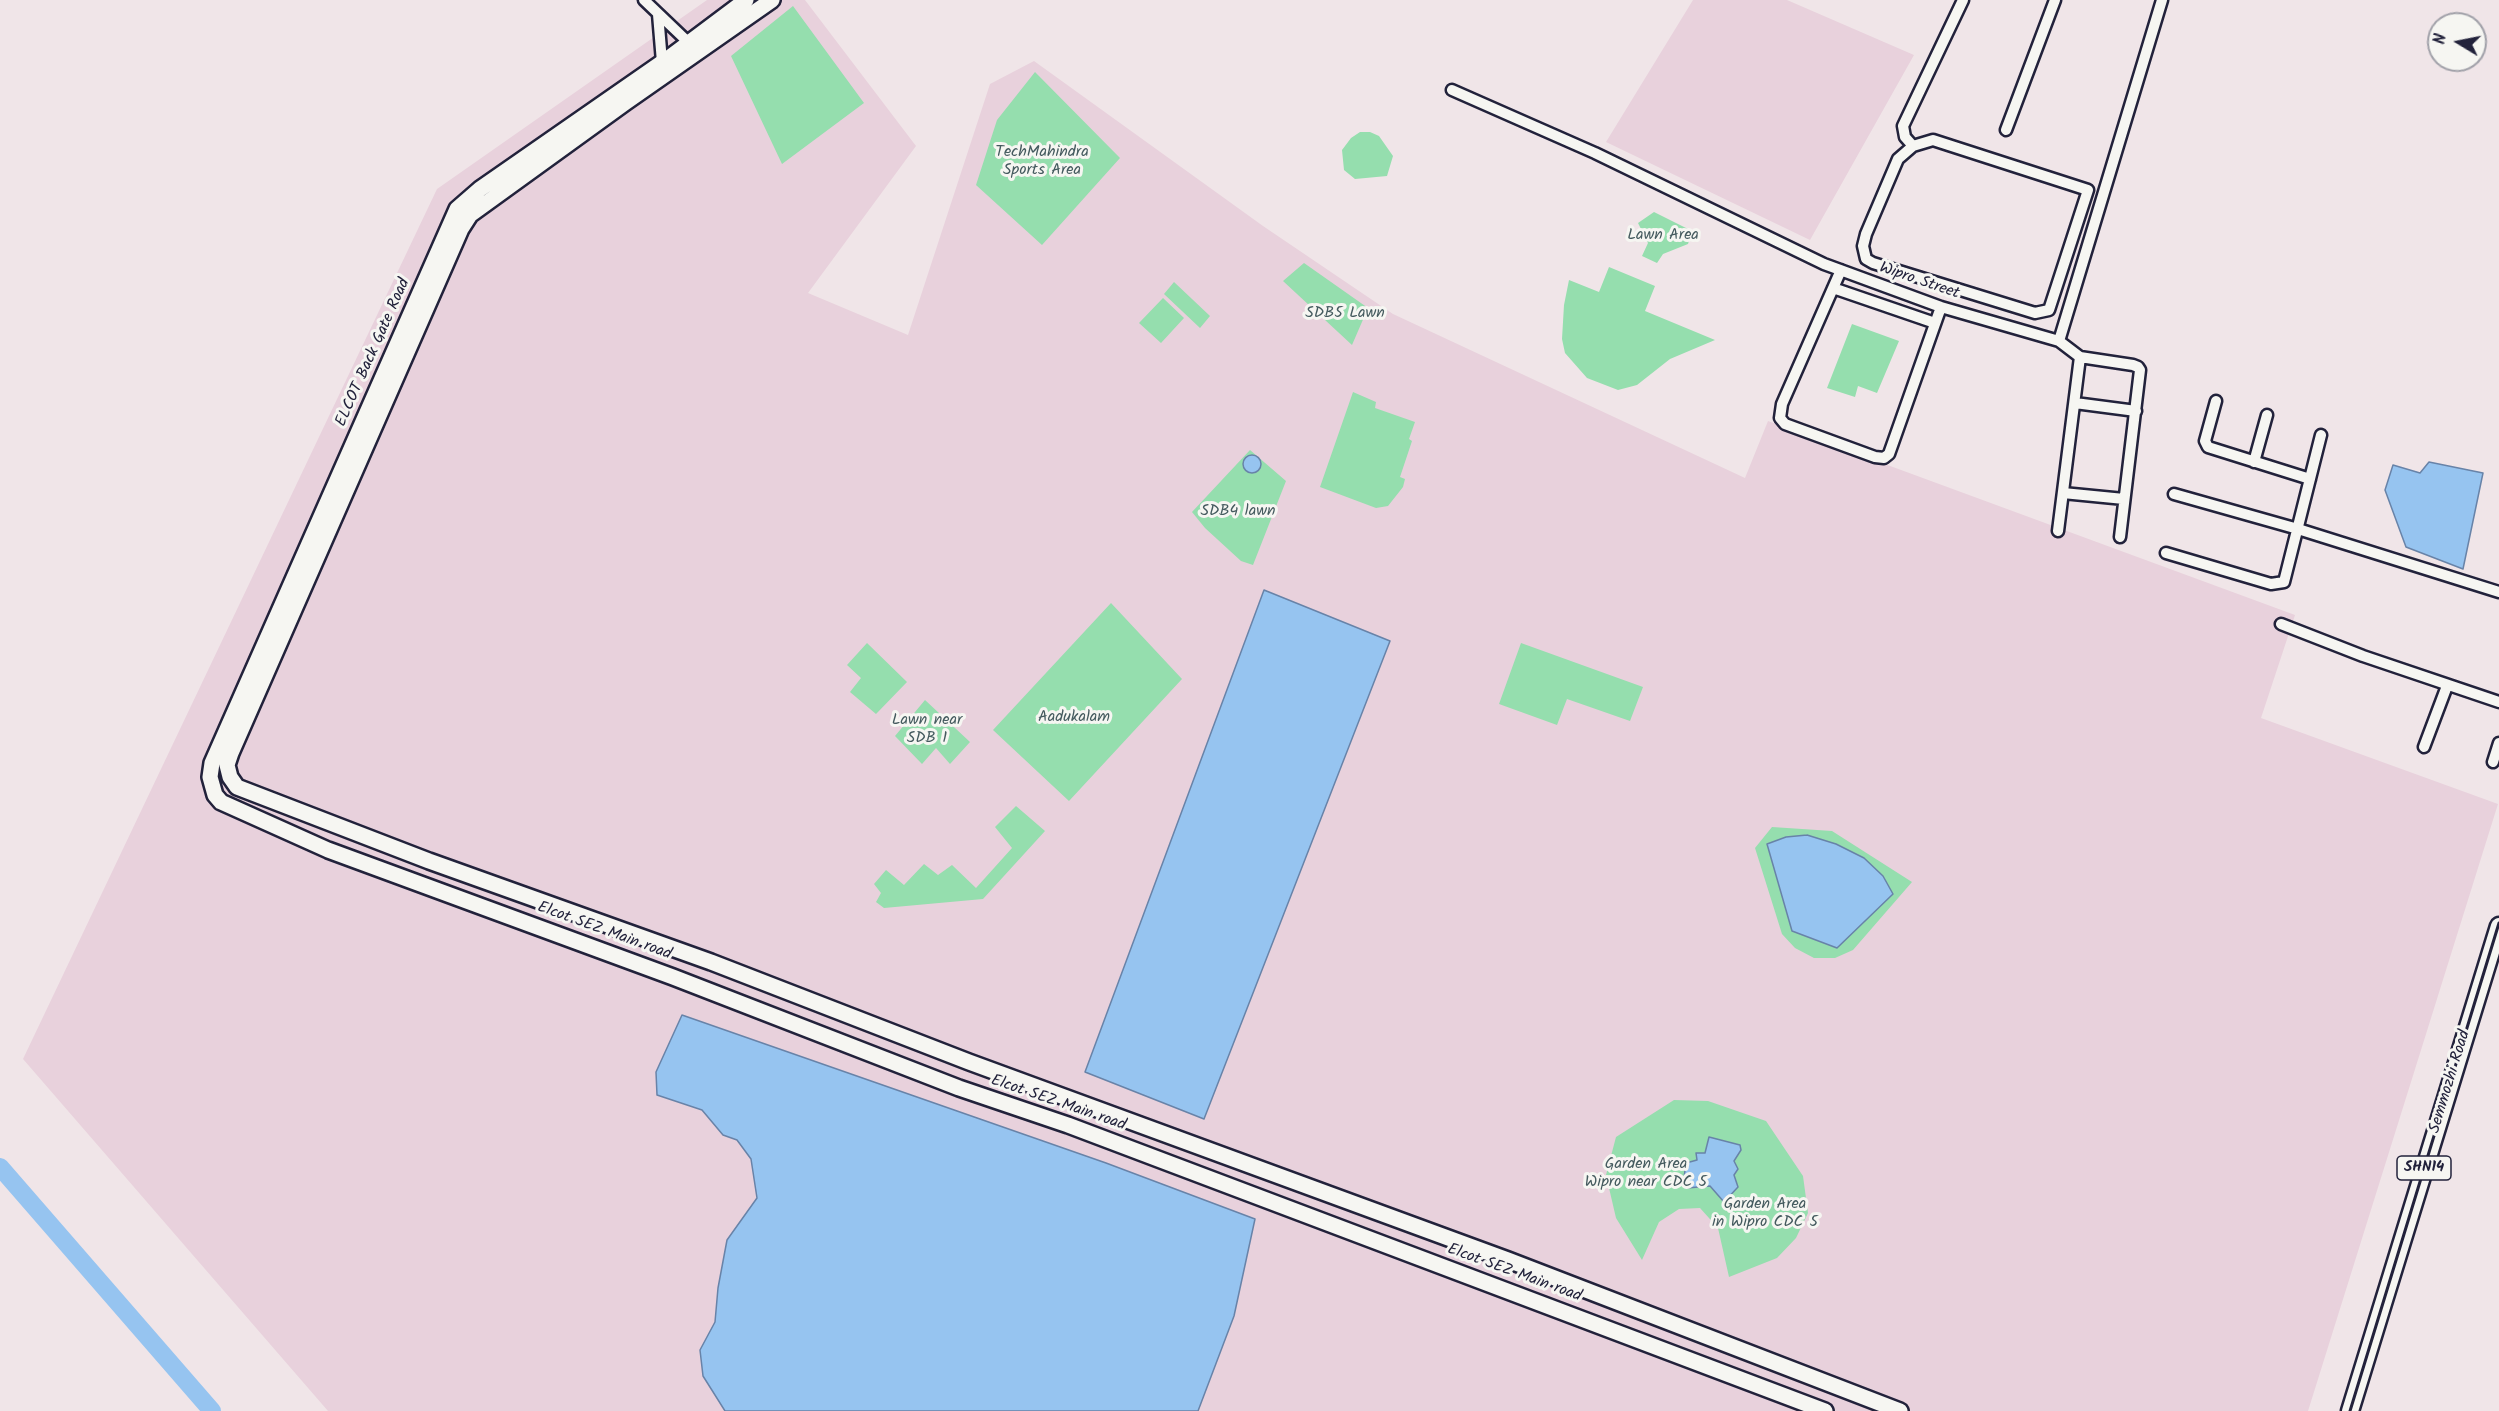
<!DOCTYPE html>
<style>
body{margin:0}
#map{position:relative;width:2499px;height:1411px;overflow:hidden;background:#f0e5e8;font-family:Kalam,sans-serif}
canvas{display:block}
.north{position:absolute;left:2427px;top:12px;width:60px;height:60px;box-sizing:border-box;background:#f6f6f2;border:2px solid #a1a1a9;border-radius:50%;rotate:280deg;font-size:16px;font-weight:700;line-height:24px;text-align:center;color:#22223b}
.north::after{content:'';display:block;margin:auto;width:21px;height:27px;background:#22223b;clip-path:polygon(50% 0,100% 100%,50% 72%,0 100%)}
</style>
<div id="map">
<canvas width="2499" height="1411"></canvas>
<div class="north">N</div>
</div>
<script>
const c = document.querySelector('canvas').getContext('2d');
c.lineJoin = 'round';
function fillPath(path, color) {
  c.fillStyle = color;
  c.fill(path, 'evenodd');
}
function poly(rows) {
  const path = new Path2D();
  for (const r of rows) {
    if (r.length === 3) {
      path.moveTo(r[0] + r[2], r[1]);
      path.arc(r[0], r[1], r[2], 0, 2 * Math.PI);
      continue;
    }
    path.moveTo(r[0], r[1]);
    for (let i = 2; i < r.length; i += 2) path.lineTo(r[i], r[i + 1]);
  }
  return path;
}
function strokePath(path, color, width, dash) {
  c.strokeStyle = color;
  c.lineWidth = width;
  c.lineCap = dash ? 'butt' : 'round';
  c.setLineDash(dash || []);
  c.stroke(path);
}
function write(font, color, halo, rows, align = 'center') {
  c.font = font + ' Kalam,sans-serif';
  c.lineWidth = 6;
  c.setLineDash([]);
  c.textBaseline = 'middle';
  c.strokeStyle = halo;
  c.fillStyle = color;
  for (const [text, x, y, turn = 0] of rows) {
    c.save();
    c.translate(x, y);
    c.rotate((+turn || 0) * Math.PI / 180);
    c.textAlign = isNaN(turn) ? turn : align;
    if (halo) c.strokeText(text, 0, 0);
    c.fillText(text, 0, 0);
    c.restore();
  }
}
fillPath(poly([
 [707,0,805,0,916,146,808,293,908,335,990,84,1034,61,1263,226,1393,314,1745,478,1768,421,2295,615,2261,718,2498,804,2308,1411,328,1411,23,1059,437,189],
 [1693,0,1787,0,1914,55,1810,240,1606,142]
]), '#e8d1dc');
fillPath(poly([
 [793,6,864,103,782,164,731,56],
 [1035,72,1120,158,1042,245,976,185,997,120],
 [1360,132,1370,132,1379,136,1393,156,1387,176,1355,179,1344,170,1342,150,1351,138],
 [1654,212,1692,231,1688,244,1663,254,1657,263,1642,256,1648,243,1638,223],
 [1304,263,1368,308,1352,345,1283,281],
 [1609,267,1655,286,1645,311,1715,340,1670,359,1637,385,1618,390,1587,378,1565,353,1562,339,1564,305,1569,280,1599,292],
 [1174,282,1210,316,1200,328,1164,294],
 [1163,298,1184,318,1161,343,1139,323],
 [1852,324,1899,341,1877,393,1858,386,1855,397,1827,388],
 [1353,392,1376,402,1375,408,1415,422,1409,439,1412,441,1400,477,1405,479,1403,487,1388,506,1376,508,1320,487],
 [1250,450,1286,481,1253,565,1241,561,1205,528,1192,512],
 [1111,603,1182,679,1069,801,993,730],
 [867,643,907,682,876,714,850,692,861,678,847,665],
 [1521,643,1643,687,1630,721,1567,699,1557,725,1499,704],
 [925,700,970,742,950,764,936,748,922,764,895,736],
 [1016,806,1045,831,983,899,884,908,876,902,881,893,874,884,886,870,904,885,924,864,938,875,952,865,976,888,1012,848,995,827],
 [1772,827,1832,831,1912,882,1853,950,1835,958,1814,958,1795,948,1782,934,1755,848],
 [1674,1100,1708,1101,1766,1121,1803,1176,1808,1213,1796,1238,1777,1258,1729,1277,1718,1228,1700,1208,1679,1209,1659,1222,1642,1260,1616,1218,1606,1175,1616,1137],
 [1741,1150,1734,1161,1734,1175,1724,1202,1710,1186,1687,1188,1683,1185,1686,1163,1697,1160,1705,1153]
]), '#95deae');
const water = poly([
 [1252,464,9],
 [2429,462,2483,473,2463,569,2406,547,2385,490,2393,465,2420,473,2429,462],
 [1264,590,1390,641,1204,1119,1085,1072,1264,590],
 [1807,835,1836,844,1864,858,1883,876,1893,894,1837,948,1792,931,1767,844,1786,837,1807,835],
 [682,1015,1106,1163,1255,1219,1234,1316,1198,1411,725,1411,703,1376,700,1350,715,1322,718,1288,727,1240,757,1198,751,1159,737,1140,723,1135,702,1110,657,1095,656,1072,682,1015],
 [1709,1137,1740,1145,1741,1150,1734,1161,1738,1169,1734,1175,1738,1187,1724,1202,1710,1186,1687,1188,1683,1185,1686,1163,1697,1160,1696,1153,1705,1153,1709,1137]
]);
fillPath(water, '#96c4f0');
strokePath(water, '#6883a8', 1.5);
strokePath(poly([
 [0,1167,212,1411]
]), '#96c4f0', 18);
const street = poly([
 [644,0,688,42],
 [658,14,662,62],
 [1452,90,1595,153,1824,264,1941,307,2059,341,2080,357],
 [2006,130,2055,0],
 [1913,146,1933,140,2088,190,2049,310,2035,313,1873,263,1866,259,1863,246,1866,234,1898,159,1913,146,1905,137,1903,126,1963,0],
 [1841,270,1782,404,1780,418,1785,424,1875,457,1884,458,1889,454,1941,307],
 [1833,288,1935,323],
 [2059,341,2162,0],
 [2216,401,2205,441,2208,447,2310,479],
 [2075,403,2136,411],
 [2254,462,2267,415],
 [2063,493,2124,499],
 [2174,494,2298,529,2499,592],
 [2058,531,2080,357,2133,365,2138,367,2140,370,2120,537],
 [2166,553,2271,584,2284,582,2321,435],
 [2281,624,2363,656,2499,702],
 [2424,747,2447,686],
 [2493,762,2499,743]
]);
const secondary = poly([
 [746,0,670,57,480,189,457,209,212,763,210,777,215,795,221,802,328,850,673,977,959,1088,1068,1125,1825,1411],
 [772,0,626,102,470,215,461,229,231,753,227,765,230,777,237,787,429,861,711,962,969,1062,1508,1260,1900,1411]
]);
const primary = poly([
 [2350,1411,2499,926]
]);
strokePath(street, '#22223b', 15);
strokePath(secondary, '#22223b', 20);
strokePath(primary, '#22223b', 21);
strokePath(street, '#f6f6f2', 10);
strokePath(secondary, '#f6f6f2', 15);
strokePath(primary, '#f6f6f2', 16);
strokePath(poly([
 [2350,1411,2499,923]
]), '#22223b', 3);
for (const [x, y, w] of [
 [2424,1168,54]
]) {
  const box = new Path2D();
  box.roundRect(x - w / 2, y - 12, w, 24, 4.5);
  c.fillStyle = '#f6f6f2';
  c.fill(box);
  strokePath(box, '#22223b', 1.5);
}
write('bold 15px', '#22223b', null, [
 ["SHN14",2424,1168]
]);
write('16px', '#445a5e', '#f6f6f2', [
 ["TechMahindra",1042,153],
 ["Sports Area",1042,171],
 ["Lawn Area",1663,236],
 ["SDB5 Lawn",1345,314],
 ["SDB4 lawn",1238,512],
 ["Aadukalam",1074,718],
 ["Lawn near",927,721],
 ["SDB 1",927,739],
 ["Garden Area",1646,1165],
 ["Wipro near CDC 5",1646,1183],
 ["Garden Area",1765,1205],
 ["in Wipro CDC 5",1765,1223]
]);
write('16px', '#22223b', '#f6f6f2', [
 ["Wipro Street",1919,282,19],
 ["ELCOT Back Gate Road",374,353,-66],
 ["Elcot SEZ Main road",604,932,20],
 ["Semmozhi Road",2451,1082,-73],
 ["Elcot SEZ Main road",1058,1104,19],
 ["Elcot SEZ Main road",1514,1274,20]
]);
</script>
